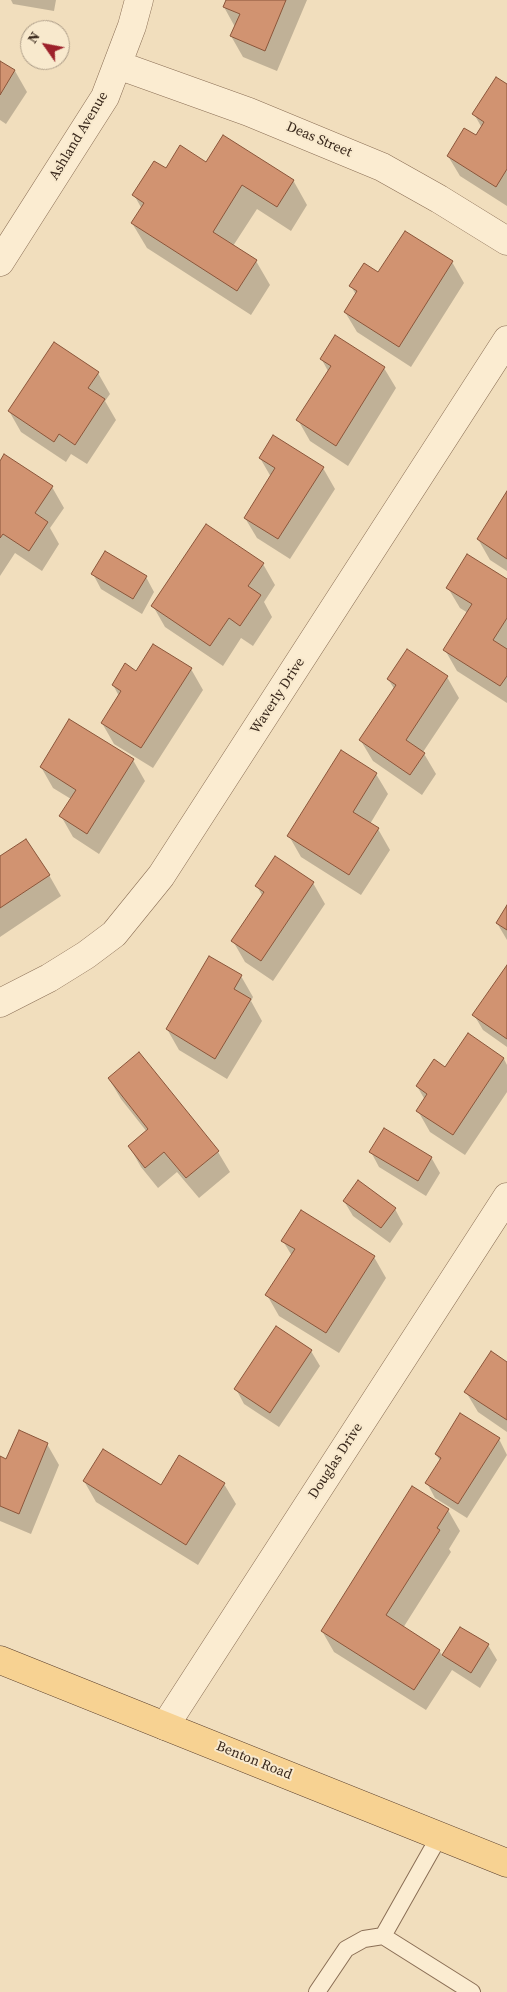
<!DOCTYPE html>
<style>
body{margin:0}
#map{position:relative;width:507px;height:1992px;overflow:hidden;background:#f1debd;font-family:"Source Serif 4",serif}
canvas{display:block}
.north{position:absolute;left:20px;top:20px;width:50px;height:50px;box-sizing:border-box;background:#f8e9cd;border:1px solid #ab9b86;border-radius:50%;rotate:303deg;font-size:14px;font-weight:700;line-height:20px;text-align:center;color:#38271b}
.north::after{content:'';display:block;margin:auto;width:18px;height:22px;background:#9d212a;clip-path:polygon(50% 0,100% 100%,50% 72%,0 100%)}
</style>
<div id="map">
<canvas width="507" height="1992"></canvas>
<div class="north">N</div>
</div>
<script>
const c = document.querySelector('canvas').getContext('2d');
c.lineJoin = 'round';
function fillPath(path, color) {
  c.fillStyle = color;
  c.fill(path, 'evenodd');
}
function poly(rows) {
  const path = new Path2D();
  for (const r of rows) {
    path.moveTo(r[0], r[1]);
    for (let i = 2; i < r.length; i += 2) path.lineTo(r[i], r[i + 1]);
  }
  return path;
}
function strokePath(path, color, width, dash) {
  c.strokeStyle = color;
  c.lineWidth = width;
  c.lineCap = dash ? 'butt' : 'round';
  c.setLineDash(dash || []);
  c.stroke(path);
}
function write(font, color, halo, rows, align = 'center') {
  c.font = font + ' "Source Serif 4",serif';
  c.lineWidth = 4;
  c.setLineDash([]);
  c.textBaseline = 'middle';
  c.strokeStyle = halo;
  c.fillStyle = color;
  for (const [text, x, y, turn = 0] of rows) {
    c.save();
    c.translate(x, y);
    c.rotate((+turn || 0) * Math.PI / 180);
    c.textAlign = isNaN(turn) ? turn : align;
    if (halo) c.strokeText(text, 0, 0);
    c.fillText(text, 0, 0);
    c.restore();
  }
}
fillPath(poly([
 [11,0,56,0,54,11,13,4],
 [227,0,307,0,277,71,243,57,231,36,235,27,224,7],
 [0,62,15,71,27,92,6,124,0,120],
 [507,85,507,206,460,176,448,156,476,137,482,128,474,114],
 [206,163,293,180,307,205,291,231,257,209,233,246,256,261,270,285,251,315,147,248,132,223,142,209,134,195,166,170],
 [452,262,464,283,411,367,357,332,345,312,356,295,351,286,378,274],
 [322,360,384,368,396,388,348,466,310,441,298,420,328,371],
 [98,373,110,394,105,401,116,420,87,464,71,454,66,462,21,432,9,411],
 [260,458,323,468,335,489,290,559,257,538,245,518,271,477],
 [0,463,52,487,64,508,50,528,59,544,42,571,15,553,0,576],
 [507,493,507,571,490,560,478,539],
 [263,564,275,585,264,602,272,617,253,646,241,638,223,666,165,627,153,606],
 [93,574,146,577,154,592,142,614,101,589],
 [507,581,507,703,457,671,445,650,468,613,460,608,448,588],
 [191,669,203,690,153,768,114,744,102,723,119,696,113,685,136,672],
 [447,677,459,698,423,752,436,774,422,795,373,761,361,741,395,690,388,679],
 [133,760,145,781,99,854,73,837,61,816,71,799,53,788,41,767],
 [376,774,388,794,370,824,378,829,390,850,361,895,301,857,289,836],
 [0,858,49,875,61,896,0,937],
 [276,858,313,883,325,904,273,981,245,962,233,941,263,897,257,886],
 [507,908,507,940,497,923],
 [507,967,507,1047,483,1030,474,1015],
 [241,976,253,997,251,1001,262,1021,227,1079,179,1050,167,1029],
 [468,1035,504,1059,507,1065,507,1092,465,1155,430,1132,418,1111,425,1100,417,1086,446,1069],
 [109,1079,218,1152,230,1172,199,1198,177,1172,158,1188,141,1167,129,1146,147,1132,121,1099],
 [371,1152,431,1157,440,1173,426,1196,379,1167],
 [344,1201,395,1209,403,1224,390,1243,353,1216],
 [283,1241,374,1257,386,1278,339,1353,279,1316,267,1295,292,1256],
 [311,1351,320,1366,279,1427,244,1404,236,1389],
 [507,1363,507,1432,478,1412,466,1392],
 [499,1439,507,1455,467,1518,435,1498,427,1483,440,1461,436,1454],
 [47,1444,59,1465,31,1534,0,1521,0,1458,7,1461],
 [84,1481,161,1486,224,1484,236,1504,198,1565,96,1502],
 [448,1510,460,1531,449,1549,451,1552,403,1628,439,1650,443,1657,461,1628,488,1645,497,1660,480,1688,452,1670,426,1710,334,1652,322,1631]
]), '#0003');
const building = poly([
 [226,0,286,0,265,51,230,36,240,14,223,7,226,0],
 [0,61,15,70,0,95,0,61],
 [496,77,507,84,507,169,496,187,447,156,464,128,476,135,484,122,472,114,496,77],
 [223,135,294,180,277,207,242,185,213,232,257,260,237,291,131,223,144,203,132,195,154,161,166,168,180,145,206,162,223,135],
 [405,231,453,261,399,347,344,312,357,291,349,286,364,263,378,272,405,231],
 [335,335,385,367,336,446,296,420,331,366,320,359,335,335],
 [54,342,99,372,88,388,105,399,75,445,59,434,54,442,8,411,54,342],
 [273,435,324,467,278,539,244,518,275,468,259,458,273,435],
 [4,454,53,486,35,513,48,522,29,551,3,534,0,538,0,461,4,454],
 [507,491,507,559,477,539,507,491],
 [206,524,264,563,248,586,261,595,240,626,229,618,210,646,151,606,206,524],
 [105,551,147,576,133,599,91,574,105,551],
 [467,554,507,579,507,618,493,640,507,649,507,676,500,686,443,650,472,604,446,588,467,554],
 [153,644,192,668,141,748,101,723,121,691,112,685,125,663,136,671,153,644],
 [407,649,448,676,406,740,425,753,410,775,359,740,396,685,387,679,407,649],
 [69,719,134,759,87,834,59,816,76,790,40,767,69,719],
 [341,750,377,773,353,812,379,828,349,875,287,836,341,750],
 [26,839,50,875,0,908,0,856,26,839],
 [275,856,314,882,261,961,231,941,264,892,255,886,275,856],
 [507,905,507,930,496,923,507,905],
 [209,956,242,975,234,989,251,999,215,1059,166,1029,209,956],
 [507,965,507,1039,472,1015,507,965],
 [468,1033,504,1058,453,1135,416,1111,427,1094,416,1086,434,1059,445,1067,468,1033],
 [139,1052,219,1151,186,1178,164,1152,145,1168,128,1146,148,1129,108,1078,139,1052],
 [384,1128,432,1157,418,1181,369,1152,384,1128],
 [358,1180,396,1208,381,1228,343,1201,358,1180],
 [301,1210,375,1256,326,1333,265,1295,295,1249,281,1241,301,1210],
 [276,1326,312,1350,270,1413,234,1389,276,1326],
 [491,1351,507,1362,507,1420,464,1392,491,1351],
 [460,1413,500,1438,458,1504,425,1483,441,1458,435,1454,460,1413],
 [19,1430,48,1443,19,1514,0,1506,0,1456,6,1459,19,1430],
 [103,1449,161,1485,179,1455,225,1483,186,1545,83,1481,103,1449],
 [412,1486,449,1509,437,1528,440,1530,386,1615,440,1650,414,1690,321,1631,412,1486],
 [460,1627,489,1644,471,1673,442,1655,460,1627]
]);
fillPath(building, '#d19371');
strokePath(building, '#8a553a', 1);
const service = poly([
 [383,1936,440,1835],
 [317,1992,346,1949,364,1939,383,1936,472,1992]
]);
const minor = poly([
 [118,65,249,112,382,167,439,199,507,241],
 [0,262,105,97,132,26,139,0],
 [0,1003,49,978,86,955,114,934,161,876,507,340]
]);
const tertiary = poly([
 [165,1726,507,1197]
]);
const primary = poly([
 [0,1660,507,1863]
]);
strokePath(service, '#8a6e55', 18);
strokePath(minor, '#8a6e55', 29);
strokePath(tertiary, '#8a6e55', 29);
strokePath(primary, '#573c2a', 29);
strokePath(service, '#fbecd1', 16);
strokePath(minor, '#fbecd1', 28);
strokePath(tertiary, '#fbecd1', 28);
strokePath(primary, '#f7d292', 28);
write('14px', '#38271b', '#f8e9cd', [
 ["Ashland Avenue",79,136,-59],
 ["Deas Street",319,140,23],
 ["Waverly Drive",278,696,-57],
 ["Douglas Drive",336,1461,-57],
 ["Benton Road",254,1761,22]
]);
</script>
